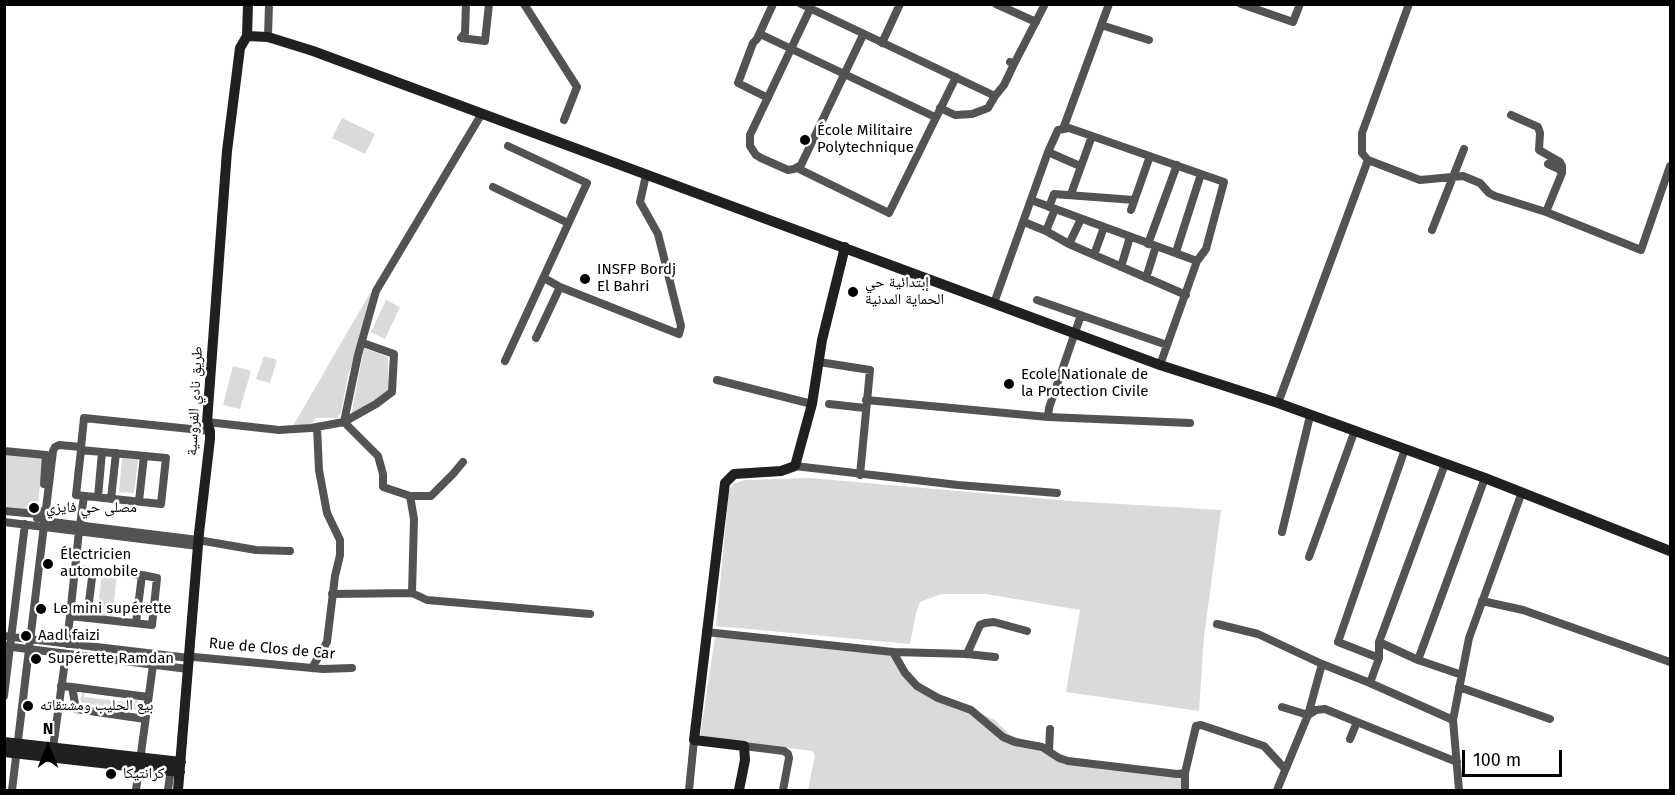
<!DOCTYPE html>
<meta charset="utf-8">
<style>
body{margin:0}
#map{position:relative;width:1675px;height:795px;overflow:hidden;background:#fff;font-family:"Fira Sans",sans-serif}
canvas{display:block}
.frame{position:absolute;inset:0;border:6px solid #000;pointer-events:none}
.north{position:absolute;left:18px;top:717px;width:60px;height:60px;-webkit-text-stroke:4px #fff;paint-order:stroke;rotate:0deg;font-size:16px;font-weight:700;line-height:24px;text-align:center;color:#000}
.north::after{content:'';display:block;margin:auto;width:21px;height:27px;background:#000;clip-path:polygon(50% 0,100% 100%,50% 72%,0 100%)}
.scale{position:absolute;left:1462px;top:750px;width:100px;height:27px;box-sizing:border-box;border:3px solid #000;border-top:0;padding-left:8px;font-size:18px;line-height:21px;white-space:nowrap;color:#000;-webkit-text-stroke:4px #fff;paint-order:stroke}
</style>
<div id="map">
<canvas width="1675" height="795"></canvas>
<div class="frame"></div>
<div class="north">N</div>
<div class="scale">100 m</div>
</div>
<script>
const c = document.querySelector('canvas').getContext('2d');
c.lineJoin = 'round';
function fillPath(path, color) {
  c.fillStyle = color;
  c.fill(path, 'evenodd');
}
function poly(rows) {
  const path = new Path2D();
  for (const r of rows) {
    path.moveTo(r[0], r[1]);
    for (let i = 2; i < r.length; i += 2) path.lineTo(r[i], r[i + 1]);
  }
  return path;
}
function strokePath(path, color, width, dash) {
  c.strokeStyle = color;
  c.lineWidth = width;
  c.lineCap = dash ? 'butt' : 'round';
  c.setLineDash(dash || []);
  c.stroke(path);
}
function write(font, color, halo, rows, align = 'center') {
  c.font = font + ' "Fira Sans","Noto Naskh Arabic",sans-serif';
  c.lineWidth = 5;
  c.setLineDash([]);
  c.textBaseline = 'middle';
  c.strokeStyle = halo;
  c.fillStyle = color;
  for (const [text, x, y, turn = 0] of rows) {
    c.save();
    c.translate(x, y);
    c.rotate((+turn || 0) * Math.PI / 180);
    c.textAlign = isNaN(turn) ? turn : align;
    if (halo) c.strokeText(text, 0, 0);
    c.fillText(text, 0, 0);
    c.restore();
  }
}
fillPath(poly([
 [342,118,375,134,365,154,332,138],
 [370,293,372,293,360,341,348,375,341,413,337,418,316,418,312,423,306,426,293,426],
 [386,300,400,307,385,339,371,332],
 [364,348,388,357,389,389,385,394,351,416],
 [264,356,277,360,270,383,256,379],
 [233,366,251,371,240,409,223,405],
 [4,453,43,458,37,512,5,508],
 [122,458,138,460,134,493,119,492],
 [810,478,1071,501,1221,510,1204,637,1199,711,1066,692,1080,610,986,594,941,594,920,602,916,613,910,644,716,626,729,490,733,484,745,480],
 [102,573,117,575,112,617,97,616],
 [715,637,892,654,904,676,933,692,995,720,1010,735,1021,739,1052,756,1178,777,1182,779,1183,790,808,790,815,755,812,751,700,737],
 [83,691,85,691,84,697,135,703,136,698,139,704,139,710,82,703,80,700]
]), '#dadada');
strokePath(poly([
 [466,4,465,33,461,38,485,41,489,4],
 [524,4,577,87,564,120],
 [801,4,995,96,1004,85,1014,64,1010,62],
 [996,4,1036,22],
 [1241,4,1293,22,1300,4],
 [810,9,750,135,750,146,756,155,761,158,788,170,794,169,801,165,863,35],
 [1101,25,1149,40],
 [760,34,935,117],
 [268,37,269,4],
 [882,43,900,4],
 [1014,64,1045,4],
 [768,98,738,83,753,43,757,39,773,4],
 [940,108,955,115,972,114,988,108,995,96],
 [1511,115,1538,127,1540,133,1539,150,1560,162,1562,166,1562,173],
 [1063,129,1109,4],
 [1048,152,1080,166],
 [1368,160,1420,180,1463,176,1480,183,1489,193,1495,196,1546,212,1641,250,1670,166],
 [797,168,889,213,956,77],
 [493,187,568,223],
 [1071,194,1092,136],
 [1031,200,1197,261],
 [1049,207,1054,194,1134,200],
 [1055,209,1046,231,1069,244,1186,295],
 [1131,210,1150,156],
 [1546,212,1562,173,1559,169,1548,164],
 [1024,222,1046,231],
 [1432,230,1464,149],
 [1069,244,1081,219],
 [1148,244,1177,165],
 [1176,252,1201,174],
 [1094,255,1104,227],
 [1121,267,1130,237],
 [544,278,560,287,679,334,681,326,658,234,640,202,646,175],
 [1146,278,1156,246],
 [1037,300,1167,345],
 [994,303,1048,152,1058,130,1069,128,1224,182,1206,249,1197,261,1160,365],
 [536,338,560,287],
 [363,343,394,354,392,392,376,404,344,422,378,456,383,474,383,487,410,496,431,496,453,474,463,462],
 [505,361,587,183,508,146],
 [819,362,870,370,860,475],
 [717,380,812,404],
 [866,400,1048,417,1190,423],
 [1278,403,1368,160,1362,153,1362,133,1409,4],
 [829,404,865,408],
 [1048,417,1049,408,1081,315],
 [207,422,279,430,311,428,344,422,358,355,376,291,481,115],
 [81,450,166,458,161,504,76,495,81,450,81,447,84,418,210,431],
 [4,451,46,455,44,484],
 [1445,464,1379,642,1379,658,1370,683,1453,720],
 [795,466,958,485,1057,493],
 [98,497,102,452],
 [111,499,116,453],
 [139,501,144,456],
 [4,511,37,514,37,518,39,518,40,511],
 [44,521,198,540,256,550,290,551],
 [4,522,198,546],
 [80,525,84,496],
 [1282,532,1310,416],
 [1309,557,1355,430],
 [412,593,427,600,590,614],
 [332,594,412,593,414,519,410,496],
 [1482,601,1523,610,1670,662],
 [70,616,152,625,157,578,142,575,75,569],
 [87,618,93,570],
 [136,623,142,575],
 [1217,624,1258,634,1322,664,1308,715,1277,790],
 [706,632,893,652,967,654,995,657],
 [4,636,189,658,194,657,323,669,352,668],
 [1379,642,1418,660,1485,478],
 [67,644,79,531],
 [4,646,188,669],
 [893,652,905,673,917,686,938,698,971,710,1003,737,1015,742,1042,747,1059,758,1068,761,1177,774,1185,773,1185,790],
 [967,654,980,625,985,623,994,622,1027,631],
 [1379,658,1338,642,1405,449],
 [1418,660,1462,675],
 [1322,664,1370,683],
 [312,668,327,642,335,576,340,555,340,540,327,513,319,470,317,427],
 [61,686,72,687,76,709,145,719],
 [72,687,148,697],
 [1459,687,1550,719],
 [4,696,25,524],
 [1282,707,1308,715,1316,710,1325,709,1357,722],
 [1350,739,1357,722,1457,762],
 [744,746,784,751,788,754,789,758,783,790],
 [53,748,66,654],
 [1049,751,1050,729],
 [1185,773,1196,726,1201,725,1264,746,1285,769],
 [12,790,53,451,55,447,59,445,81,447],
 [136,790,153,665],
 [168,790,171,768],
 [689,790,694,740],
 [1459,790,1453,720,1469,638,1522,492]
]), '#535353', 8);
strokePath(poly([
 [247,36,248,4],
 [4,742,181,762],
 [4,752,180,772],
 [178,790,199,533,210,439,210,431,207,422,227,151,240,48,247,36,268,37,313,51,1160,365,1278,403,1485,478,1670,551],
 [739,790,745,760,744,746,694,740,725,483,734,474,781,471,795,466,812,404,822,340,845,247]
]), '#202020', 10);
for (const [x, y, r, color] of [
 [805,140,6,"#000"],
 [585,279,6,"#000"],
 [853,292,6,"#000"],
 [1009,384,6,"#000"],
 [34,508,6,"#000"],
 [48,564,6,"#000"],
 [41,609,6,"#000"],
 [26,636,6,"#000"],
 [36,659,6,"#000"],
 [28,706,6,"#000"],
 [111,774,6,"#000"]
]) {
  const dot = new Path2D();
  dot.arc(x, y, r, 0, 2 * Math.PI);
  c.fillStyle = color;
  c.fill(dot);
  strokePath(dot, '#fff', 2);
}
write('15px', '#000', '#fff', [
 ["École Militaire",817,131],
 ["Polytechnique",817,148],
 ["INSFP Bordj",597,270],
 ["El Bahri",597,287],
 ["إبتدائية حي",865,283],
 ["الحماية المدنية",865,300],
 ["Ecole Nationale de",1021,375],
 ["la Protection Civile",1021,392],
 ["مصلى حي فايزي",46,508],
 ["Électricien",60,555],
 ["automobile",60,572],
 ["Le mini supérette",53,609],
 ["Aadl faizi",38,636],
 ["Supérette Ramdan",48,659],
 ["بيع الحليب ومشتقاته",40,706],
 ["كرانتيكا",123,774]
], 'left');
write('15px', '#000', '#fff', [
 ["طريق نادي الفروسية",195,401,-87],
 ["Rue de Clos de Car",272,649,5]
]);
</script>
